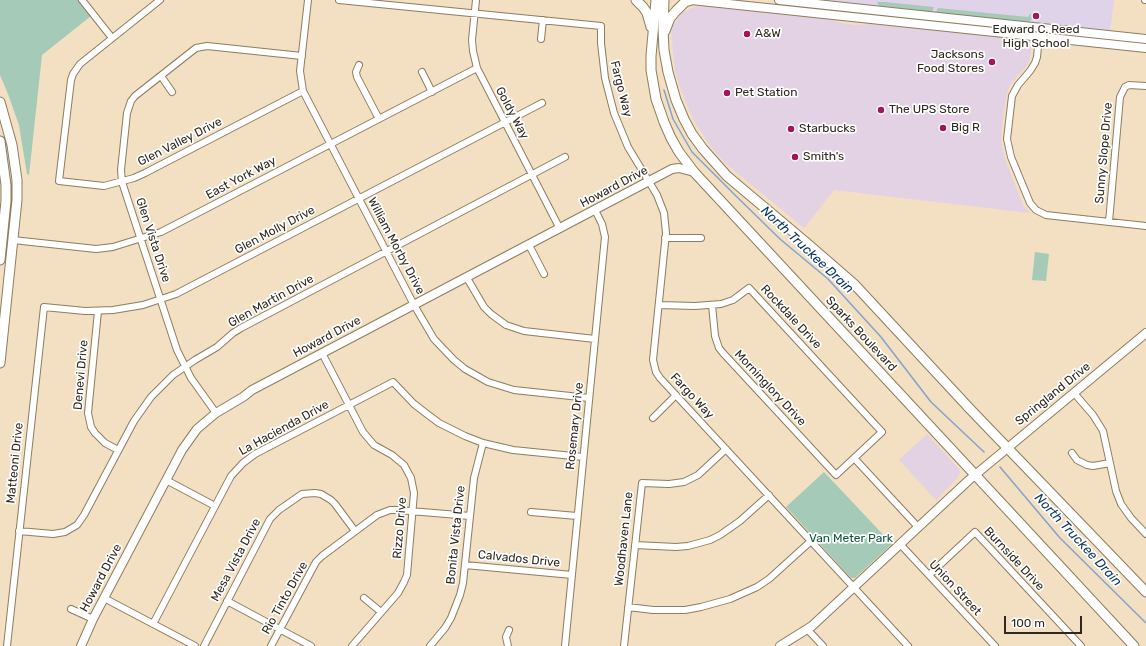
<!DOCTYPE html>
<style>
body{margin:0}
#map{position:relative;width:1146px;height:646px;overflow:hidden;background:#f3dfc1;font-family:Rubik,sans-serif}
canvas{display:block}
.scale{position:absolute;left:1004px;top:616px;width:78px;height:18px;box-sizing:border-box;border:2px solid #2f281c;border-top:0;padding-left:5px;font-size:12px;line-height:14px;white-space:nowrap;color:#2f281c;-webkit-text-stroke:3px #fff;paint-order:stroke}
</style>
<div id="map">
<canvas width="1146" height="646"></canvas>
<div class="scale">100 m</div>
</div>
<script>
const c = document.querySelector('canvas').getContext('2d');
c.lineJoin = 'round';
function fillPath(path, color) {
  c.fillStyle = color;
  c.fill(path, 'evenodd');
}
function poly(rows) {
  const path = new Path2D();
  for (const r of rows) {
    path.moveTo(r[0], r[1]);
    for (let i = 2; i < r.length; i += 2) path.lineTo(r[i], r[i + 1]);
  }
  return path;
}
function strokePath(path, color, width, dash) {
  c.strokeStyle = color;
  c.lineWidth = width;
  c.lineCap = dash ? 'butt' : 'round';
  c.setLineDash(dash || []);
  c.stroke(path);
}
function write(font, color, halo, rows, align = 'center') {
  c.font = font + ' Rubik,sans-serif';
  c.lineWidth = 3.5;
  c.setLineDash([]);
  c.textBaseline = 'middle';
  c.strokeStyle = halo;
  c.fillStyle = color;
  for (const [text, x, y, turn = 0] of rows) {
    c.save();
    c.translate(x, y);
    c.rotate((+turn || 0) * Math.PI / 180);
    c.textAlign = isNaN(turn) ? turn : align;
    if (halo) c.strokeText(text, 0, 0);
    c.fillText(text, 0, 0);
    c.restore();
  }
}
fillPath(poly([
 [702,6,828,19,841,23,854,25,873,24,1026,40,1032,44,1030,58,1028,64,1011,84,1007,93,1004,110,1001,139,1005,159,1023,205,1030,213,834,190,804,228,726,164,710,146,694,121,689,110,679,85,675,70,671,32,672,27,682,13,694,7],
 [927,434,959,469,960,473,958,477,936,500,899,460]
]), '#e3d2e3');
fillPath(poly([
 [811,0,1114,0,1110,31]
]), '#ded3e8');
fillPath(poly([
 [0,0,78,0,91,16,42,55,29,175,27,174,19,125,8,94,0,75],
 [877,2,885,2,934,7,932,12,882,6,879,6],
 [938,8,1028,17,1030,14,1033,14,1032,19,1028,23,936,12],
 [1035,252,1049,254,1046,281,1032,280],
 [824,472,892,544,855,578,851,578,786,507]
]), '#a5cab8');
strokePath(poly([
 [664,90,673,119,692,152,737,197,780,239,828,279,881,337,931,402,984,452],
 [1000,467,1060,538,1146,623]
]), '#84a3cb', 1.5);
const street = poly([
 [82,0,112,38],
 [160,0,80,64,73,74,71,80,59,181,104,186,134,178,145,173,303,91],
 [308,0,300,71,303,91,414,305,434,339,454,360,465,369,488,382,514,390,589,398],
 [339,0,601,26,601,43,605,78,614,113,628,147,657,195,664,213,666,233,653,360,656,372,660,378,908,646],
 [476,0,472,40,473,51,477,68,560,229],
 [1145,0,1146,0],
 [1039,36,1037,57,1035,63,1030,71,1018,85,1012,96,1007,139,1011,157,1030,203,1036,210,1046,215,1146,226],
 [541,39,543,20],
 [359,65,356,72,357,77,379,119],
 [422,72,432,92],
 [161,76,172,92],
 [1109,222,1120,97,1125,87,1129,85,1146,86],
 [665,238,701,238],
 [13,240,96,249,113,247,161,232,477,68],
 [529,245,544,274],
 [467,278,484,307,491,314,506,325,524,331,595,339],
 [659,305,695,306,721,304,733,300,749,288,882,432,836,475,723,353,719,348,715,336,712,305],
 [98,311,88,413,91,427,95,433,105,443,118,450],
 [322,353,363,432,374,445,392,455,404,465,411,478,414,493,407,575,404,582,398,593,352,646],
 [1074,393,1093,415,1103,431,1116,491,1121,504,1131,518,1146,534],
 [216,413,191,378,177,350,122,182,121,170,127,113,131,101,135,96,196,48,207,46,302,56],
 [653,418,676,395],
 [1072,453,1077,460,1087,465,1093,466,1110,463],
 [854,458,918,527],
 [166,480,215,506],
 [531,512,577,516],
 [19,531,53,534,65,532,77,525,84,515,134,421,151,397,173,375,195,360,217,347,233,333,241,328,565,157],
 [900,544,995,646],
 [635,545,676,547,688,546,710,540,720,535,740,521,769,495],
 [465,565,572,575],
 [929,575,975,532,1081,646],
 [104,598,195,646],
 [364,598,381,612],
 [227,601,311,646],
 [628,607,653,610,685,610,701,607,730,599,757,587,769,579,811,541],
 [71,609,93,619],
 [153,624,231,476,243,463,255,454,393,382,414,404,427,414,439,423,465,436,483,443,513,450,583,457],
 [807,629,823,646],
 [7,646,44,307,85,311,113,310,143,305,176,294,542,103],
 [204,646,270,519,279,510,302,494,315,493,321,494,331,500,335,504,355,531],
 [271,646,316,562,322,556,377,515,390,510,398,510,470,516],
 [430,646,445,628,451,618,460,595,463,583,474,478,483,443],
 [508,646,506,637,509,630],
 [565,646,605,237,602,224,595,210],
 [624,646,642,483,669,484,684,482,698,475,726,449]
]);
const secondary = poly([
 [691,0,1146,48],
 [779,0,1146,39],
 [81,646,93,619,182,450,197,429,216,413,243,397,252,390,672,169,679,168,694,172],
 [780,646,812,626,969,480,1146,333]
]);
const primary = poly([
 [636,0,643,7,647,13,651,27],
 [656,0,651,56,651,70,656,99,664,122,671,138,679,152,694,172,1134,646],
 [664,0,663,29,664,50,668,72,676,100,684,119,692,134,703,149,727,176,809,245,855,285,970,409,1146,592],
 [665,31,670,18,676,11,685,2,691,0],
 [0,102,12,145,17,180,17,200,0,363],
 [0,141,6,185,6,201,0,260]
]);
strokePath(street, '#8e7d61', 8);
strokePath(secondary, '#8e7d61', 10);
strokePath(primary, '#8e7d61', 11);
strokePath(street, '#fff', 6);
strokePath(secondary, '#fff', 8);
strokePath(primary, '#fff', 9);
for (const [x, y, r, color] of [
 [1036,16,4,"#a31459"],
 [747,34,4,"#a31459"],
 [992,62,4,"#a31459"],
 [727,93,4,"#a31459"],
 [881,110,4,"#a31459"],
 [943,128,4,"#a31459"],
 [791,129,4,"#a31459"],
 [795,157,4,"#a31459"]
]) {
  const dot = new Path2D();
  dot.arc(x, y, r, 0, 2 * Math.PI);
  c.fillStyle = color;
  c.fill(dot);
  strokePath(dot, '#fff', 1.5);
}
write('12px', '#2f281c', '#fff', [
 ["Edward C. Reed",1036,30,"center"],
 ["High School",1036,44,"center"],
 ["A&W",755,34],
 ["Jacksons",984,55,"right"],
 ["Food Stores",984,69,"right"],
 ["Pet Station",735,93],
 ["The UPS Store",889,110],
 ["Big R",951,128],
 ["Starbucks",799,129],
 ["Smith's",803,157]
], 'left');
write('12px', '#2f281c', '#fff', [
 ["Fargo Way",621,89,76],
 ["Goldy Way",512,113,62],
 ["Glen Valley Drive",180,142,-27],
 ["Sunny Slope Drive",1104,153,-85],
 ["East York Way",241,178,-28],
 ["Howard Drive",614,187,-28],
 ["Glen Molly Drive",275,230,-28],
 ["Glen Vista Drive",153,240,72],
 ["William Morby Drive",396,246,62],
 ["Glen Martin Drive",271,301,-29],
 ["Rockdale Drive",791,317,47],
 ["Sparks Boulevard",861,334,47],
 ["Howard Drive",327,337,-28],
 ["Denevi Drive",81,375,-85],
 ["Morninglory Drive",770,388,47],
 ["Springland Drive",1053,394,-39],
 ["Fargo Way",692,396,47],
 ["Rosemary Drive",575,426,-84],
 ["La Hacienda Drive",284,428,-29],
 ["Matteoni Drive",15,463,-84],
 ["Rizzo Drive",400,528,-85],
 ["Bonita Vista Drive",456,535,-84],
 ["Woodhaven Lane",624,539,-84],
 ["Calvados Drive",519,559,6],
 ["Burnside Drive",1014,559,47],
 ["Mesa Vista Drive",236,560,-62],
 ["Howard Drive",101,578,-62],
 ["Union Street",955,588,47],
 ["Rio Tinto Drive",285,598,-61]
]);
write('12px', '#0e533b', '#fff', [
 ["Van Meter Park",851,539]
]);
write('italic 13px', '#0c3769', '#fff', [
 ["North Truckee Drain",807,250,43],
 ["North Truckee Drain",1078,540,47]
]);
</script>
